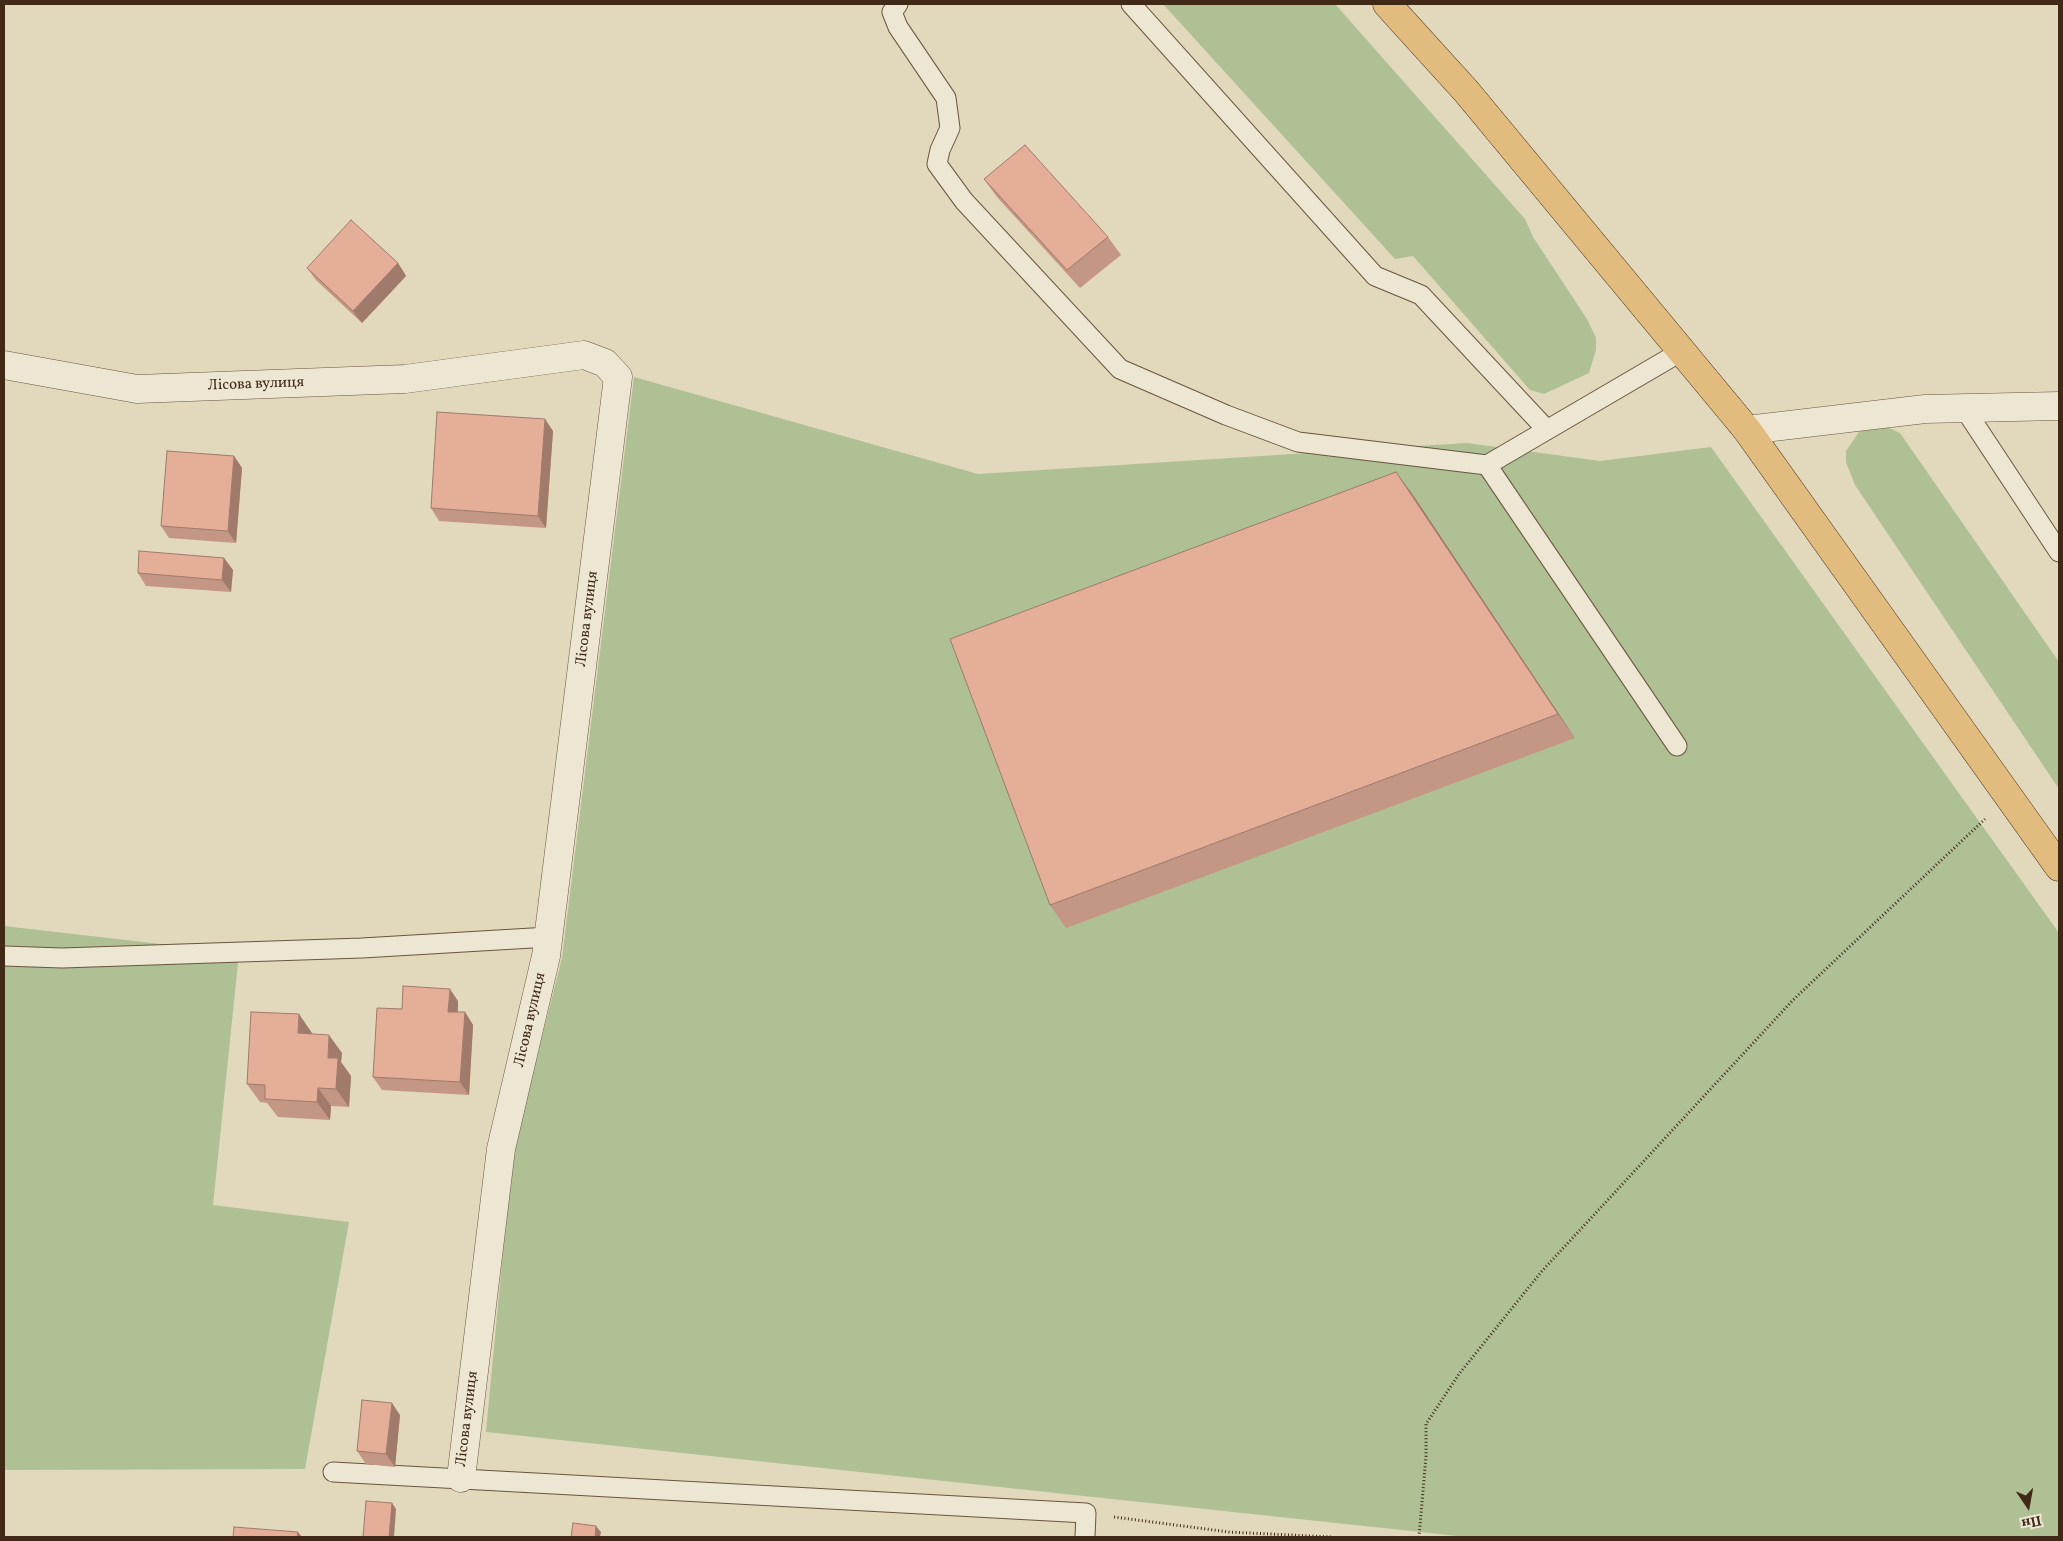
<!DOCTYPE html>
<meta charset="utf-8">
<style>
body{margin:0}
#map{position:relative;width:2063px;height:1541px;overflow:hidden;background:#e2d8bb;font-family:Vollkorn,serif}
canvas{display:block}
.frame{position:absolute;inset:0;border:5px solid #412917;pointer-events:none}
.north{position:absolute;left:2003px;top:1481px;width:50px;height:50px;-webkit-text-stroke:4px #ece6d3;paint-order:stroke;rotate:168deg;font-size:14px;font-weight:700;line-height:20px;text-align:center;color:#412917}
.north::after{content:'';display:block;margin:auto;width:18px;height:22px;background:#412917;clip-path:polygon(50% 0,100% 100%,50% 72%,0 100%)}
</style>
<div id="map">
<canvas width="2063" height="1541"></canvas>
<div class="frame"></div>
<div class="north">Пн</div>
</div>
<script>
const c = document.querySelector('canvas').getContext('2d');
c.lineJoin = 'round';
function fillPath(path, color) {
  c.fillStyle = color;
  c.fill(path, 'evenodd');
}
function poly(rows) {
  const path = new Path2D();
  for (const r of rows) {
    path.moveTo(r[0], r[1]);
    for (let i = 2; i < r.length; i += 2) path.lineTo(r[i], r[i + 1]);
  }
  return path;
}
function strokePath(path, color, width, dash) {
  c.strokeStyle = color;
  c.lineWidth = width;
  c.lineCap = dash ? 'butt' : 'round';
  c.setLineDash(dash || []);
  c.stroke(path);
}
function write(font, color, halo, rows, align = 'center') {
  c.font = font + ' Vollkorn,serif';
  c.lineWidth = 4.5;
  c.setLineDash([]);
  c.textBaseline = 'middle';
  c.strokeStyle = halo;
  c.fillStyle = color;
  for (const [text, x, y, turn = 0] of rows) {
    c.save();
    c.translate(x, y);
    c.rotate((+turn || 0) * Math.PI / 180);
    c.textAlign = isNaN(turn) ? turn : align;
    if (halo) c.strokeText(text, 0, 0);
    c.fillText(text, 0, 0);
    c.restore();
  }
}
fillPath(poly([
 [1163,4,1335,4,1525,219,1533,237,1587,319,1596,338,1596,350,1589,373,1544,394,1530,390,1413,256,1395,259],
 [634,377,978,474,1467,443,1600,461,1711,447,2059,933,2059,1537,1467,1537,486,1432,512,1156,562,958],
 [1872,427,1887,427,1900,433,2059,662,2059,789,1855,485,1846,462,1846,451,1859,432],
 [4,926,239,953,213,1205,349,1222,305,1469,4,1470]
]), '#aec094');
const service = poly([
 [898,4,892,12,898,27,946,98,950,128,940,150,937,164,964,201,1120,369,1226,415,1298,442,1487,465],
 [1131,4,1375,276,1421,295,1547,430],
 [1964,408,2059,552],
 [1677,746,1487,465,1682,351],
 [4,956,62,958,362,948,549,937],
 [333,1472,1086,1513,1085,1537]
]);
const minor = poly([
 [4,365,137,389,405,379,584,355,605,363,618,377,546,956,501,1149,461,1478]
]);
const tertiary = poly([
 [1747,430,1925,409,2059,406]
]);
const trunk = poly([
 [1387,4,1466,91,1747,430,2059,867]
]);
strokePath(service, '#695540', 21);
strokePath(minor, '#695540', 29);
strokePath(tertiary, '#695540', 29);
strokePath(trunk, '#412917', 29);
strokePath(poly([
 [1114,1517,1229,1532,1331,1537],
 [1419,1537,1426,1456,1426,1424,1459,1374,1542,1271,1793,1000,1985,819]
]), '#412917', 3, [1, 2.5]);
strokePath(service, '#ece6d3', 19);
strokePath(minor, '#ece6d3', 28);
strokePath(tertiary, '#ece6d3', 28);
strokePath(trunk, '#e1bc7e', 28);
fillPath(poly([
 [984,179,1108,237,1121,255,1080,288,997,197],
 [398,263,406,276,362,323,316,280,307,268],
 [553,431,546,528,439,521,431,508],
 [234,456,242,468,236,543,169,538,161,526],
 [1413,495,1575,738,1066,928,1050,905],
 [224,558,233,570,231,592,146,586,138,573],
 [458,1001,458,1012,465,1012,473,1025,469,1095,382,1090,373,1077,402,1009],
 [312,1033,312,1034,342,1053,341,1062,351,1076,349,1107,331,1106,330,1120,278,1117,267,1103,260,1102,247,1084],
 [400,1415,395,1467,366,1464,357,1451]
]), '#c49684');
fillPath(poly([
 [398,263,406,276,362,323,353,311],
 [545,419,553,431,546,528,538,516],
 [234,456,242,468,236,543,228,531],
 [1396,472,1413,495,1575,738,1558,714],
 [224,558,233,570,231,592,222,580],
 [450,989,458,1001,457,1024,448,1012],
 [465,1012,473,1025,469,1095,460,1082],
 [299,1014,312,1033,311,1051,298,1033],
 [329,1035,342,1053,341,1062,351,1076,349,1107,336,1089,328,1058],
 [318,1088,331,1106,330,1120,317,1102],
 [392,1403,400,1415,395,1467,386,1454],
 [392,1503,396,1509,394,1537,389,1537],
 [596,1526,601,1532,600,1537,595,1537],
 [298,1532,302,1537,297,1537]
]), '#a07a6b');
const building = poly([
 [1025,145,1108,237,1067,270,984,179,1025,145],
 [351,220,398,263,353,311,307,268,351,220],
 [437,412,545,419,538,516,431,508,437,412],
 [167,451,234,456,228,531,161,526,167,451],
 [1396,472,1558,714,1050,905,950,639,1396,472],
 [139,551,224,558,222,580,138,573,139,551],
 [403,986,450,989,448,1012,465,1012,460,1082,373,1077,377,1008,402,1009,403,986],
 [251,1012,299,1014,298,1033,329,1035,328,1058,338,1058,336,1089,318,1088,317,1102,265,1099,265,1085,247,1084,251,1012],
 [362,1400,392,1403,386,1454,357,1451,362,1400],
 [366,1501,392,1503,389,1537,363,1537,366,1501],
 [573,1523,596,1526,595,1537,571,1537,573,1523],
 [234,1527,298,1532,297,1537,233,1537,234,1527]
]);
fillPath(building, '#e4ae99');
strokePath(building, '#a07a6b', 1);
write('15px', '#412917', '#ece6d3', [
 ["Лісова вулиця",256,385,-2],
 ["Лісова вулиця",588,619,-83],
 ["Лісова вулиця",531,1020,-77],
 ["Лісова вулиця",468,1419,-83]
]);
</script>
